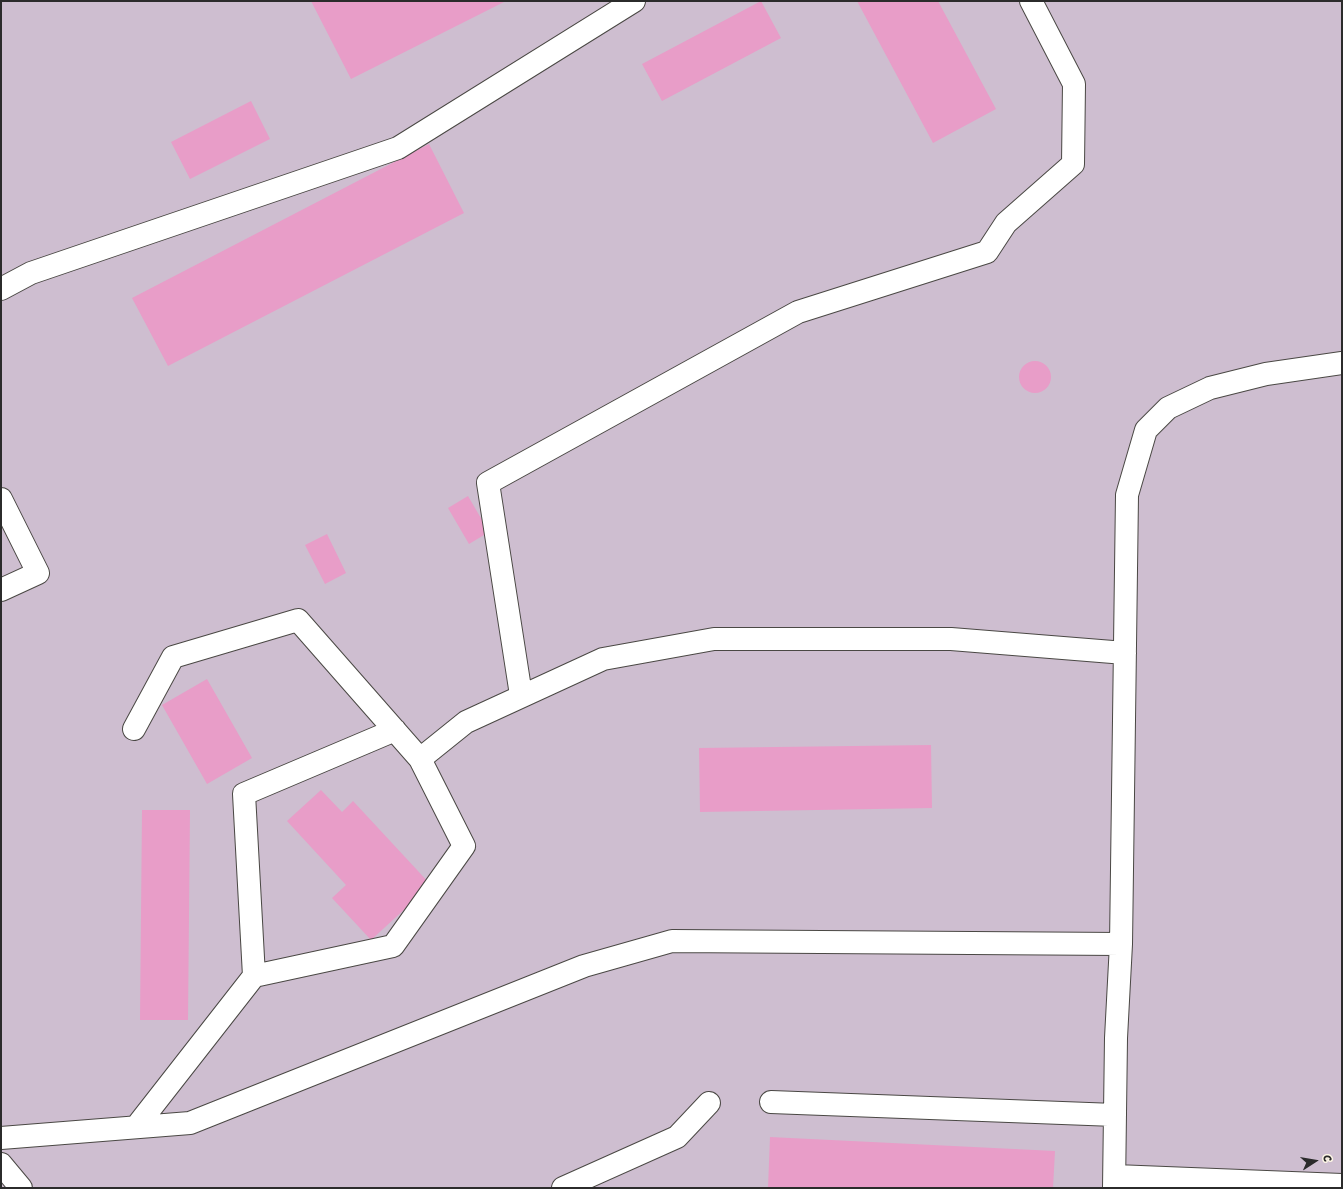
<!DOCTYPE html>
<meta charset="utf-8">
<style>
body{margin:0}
#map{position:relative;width:1343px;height:1189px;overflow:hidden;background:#f8e9d3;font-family:"Shantell Sans",sans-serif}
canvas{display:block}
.frame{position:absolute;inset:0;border:2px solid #2b2b2b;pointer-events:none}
.north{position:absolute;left:1295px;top:1141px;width:40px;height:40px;-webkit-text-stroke:3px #fcf5e5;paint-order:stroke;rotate:78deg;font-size:11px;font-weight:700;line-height:16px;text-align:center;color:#2b2b2b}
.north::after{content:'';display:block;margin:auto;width:14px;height:18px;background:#2b2b2b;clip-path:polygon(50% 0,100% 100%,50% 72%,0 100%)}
</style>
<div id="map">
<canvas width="1343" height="1189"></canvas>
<div class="frame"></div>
<div class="north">С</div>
</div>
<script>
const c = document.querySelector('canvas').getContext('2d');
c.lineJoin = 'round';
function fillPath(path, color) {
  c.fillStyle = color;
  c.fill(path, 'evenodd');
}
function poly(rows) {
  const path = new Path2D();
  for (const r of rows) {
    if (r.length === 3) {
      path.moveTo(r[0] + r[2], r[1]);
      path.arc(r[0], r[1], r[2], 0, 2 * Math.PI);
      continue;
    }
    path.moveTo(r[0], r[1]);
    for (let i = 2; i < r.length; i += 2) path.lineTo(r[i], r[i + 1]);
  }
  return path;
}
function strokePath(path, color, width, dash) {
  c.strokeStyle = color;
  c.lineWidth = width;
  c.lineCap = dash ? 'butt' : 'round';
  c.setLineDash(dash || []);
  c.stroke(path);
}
fillPath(poly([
 [1,1,1342,1,1342,1188,1,1188]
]), '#cebed0');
fillPath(poly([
 [311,1,506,1,351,79],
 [761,1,781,38,662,101,642,64],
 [857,1,938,1,996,109,933,143],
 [251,101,270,139,190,179,171,142],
 [429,144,464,213,168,366,132,298],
 [1035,377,16],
 [468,496,489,532,469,544,448,508],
 [327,534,346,573,325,584,305,545],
 [207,679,252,758,207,784,162,705],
 [931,745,932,808,700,812,699,748],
 [321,790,342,812,353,801,431,885,371,940,332,898,346,885,287,821],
 [142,810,190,810,188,1020,140,1020],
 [770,1137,1055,1151,1053,1188,768,1188]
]), '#e89dc8');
const minor = poly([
 [1,289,31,273,398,148,634,1],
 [1,499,38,573,1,590],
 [521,695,488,483,798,312,987,252,1006,223,1073,164,1074,84,1031,1],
 [134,729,173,657,298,620,420,759,464,846,393,946,254,976,136,1127],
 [420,759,466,722,603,659,714,639,951,639,1125,653],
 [254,976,244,794,395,730],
 [771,1102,1115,1115],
 [1,1138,190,1123,584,966,672,941,1121,944],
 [1,1164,21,1188],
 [1115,1176,1342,1185],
 [563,1188,677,1137,709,1103],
 [1114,1188,1116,1038,1121,944,1127,495,1146,430,1168,408,1210,388,1266,374,1342,363]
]);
strokePath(minor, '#4a4844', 24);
strokePath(minor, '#fff', 22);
</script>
